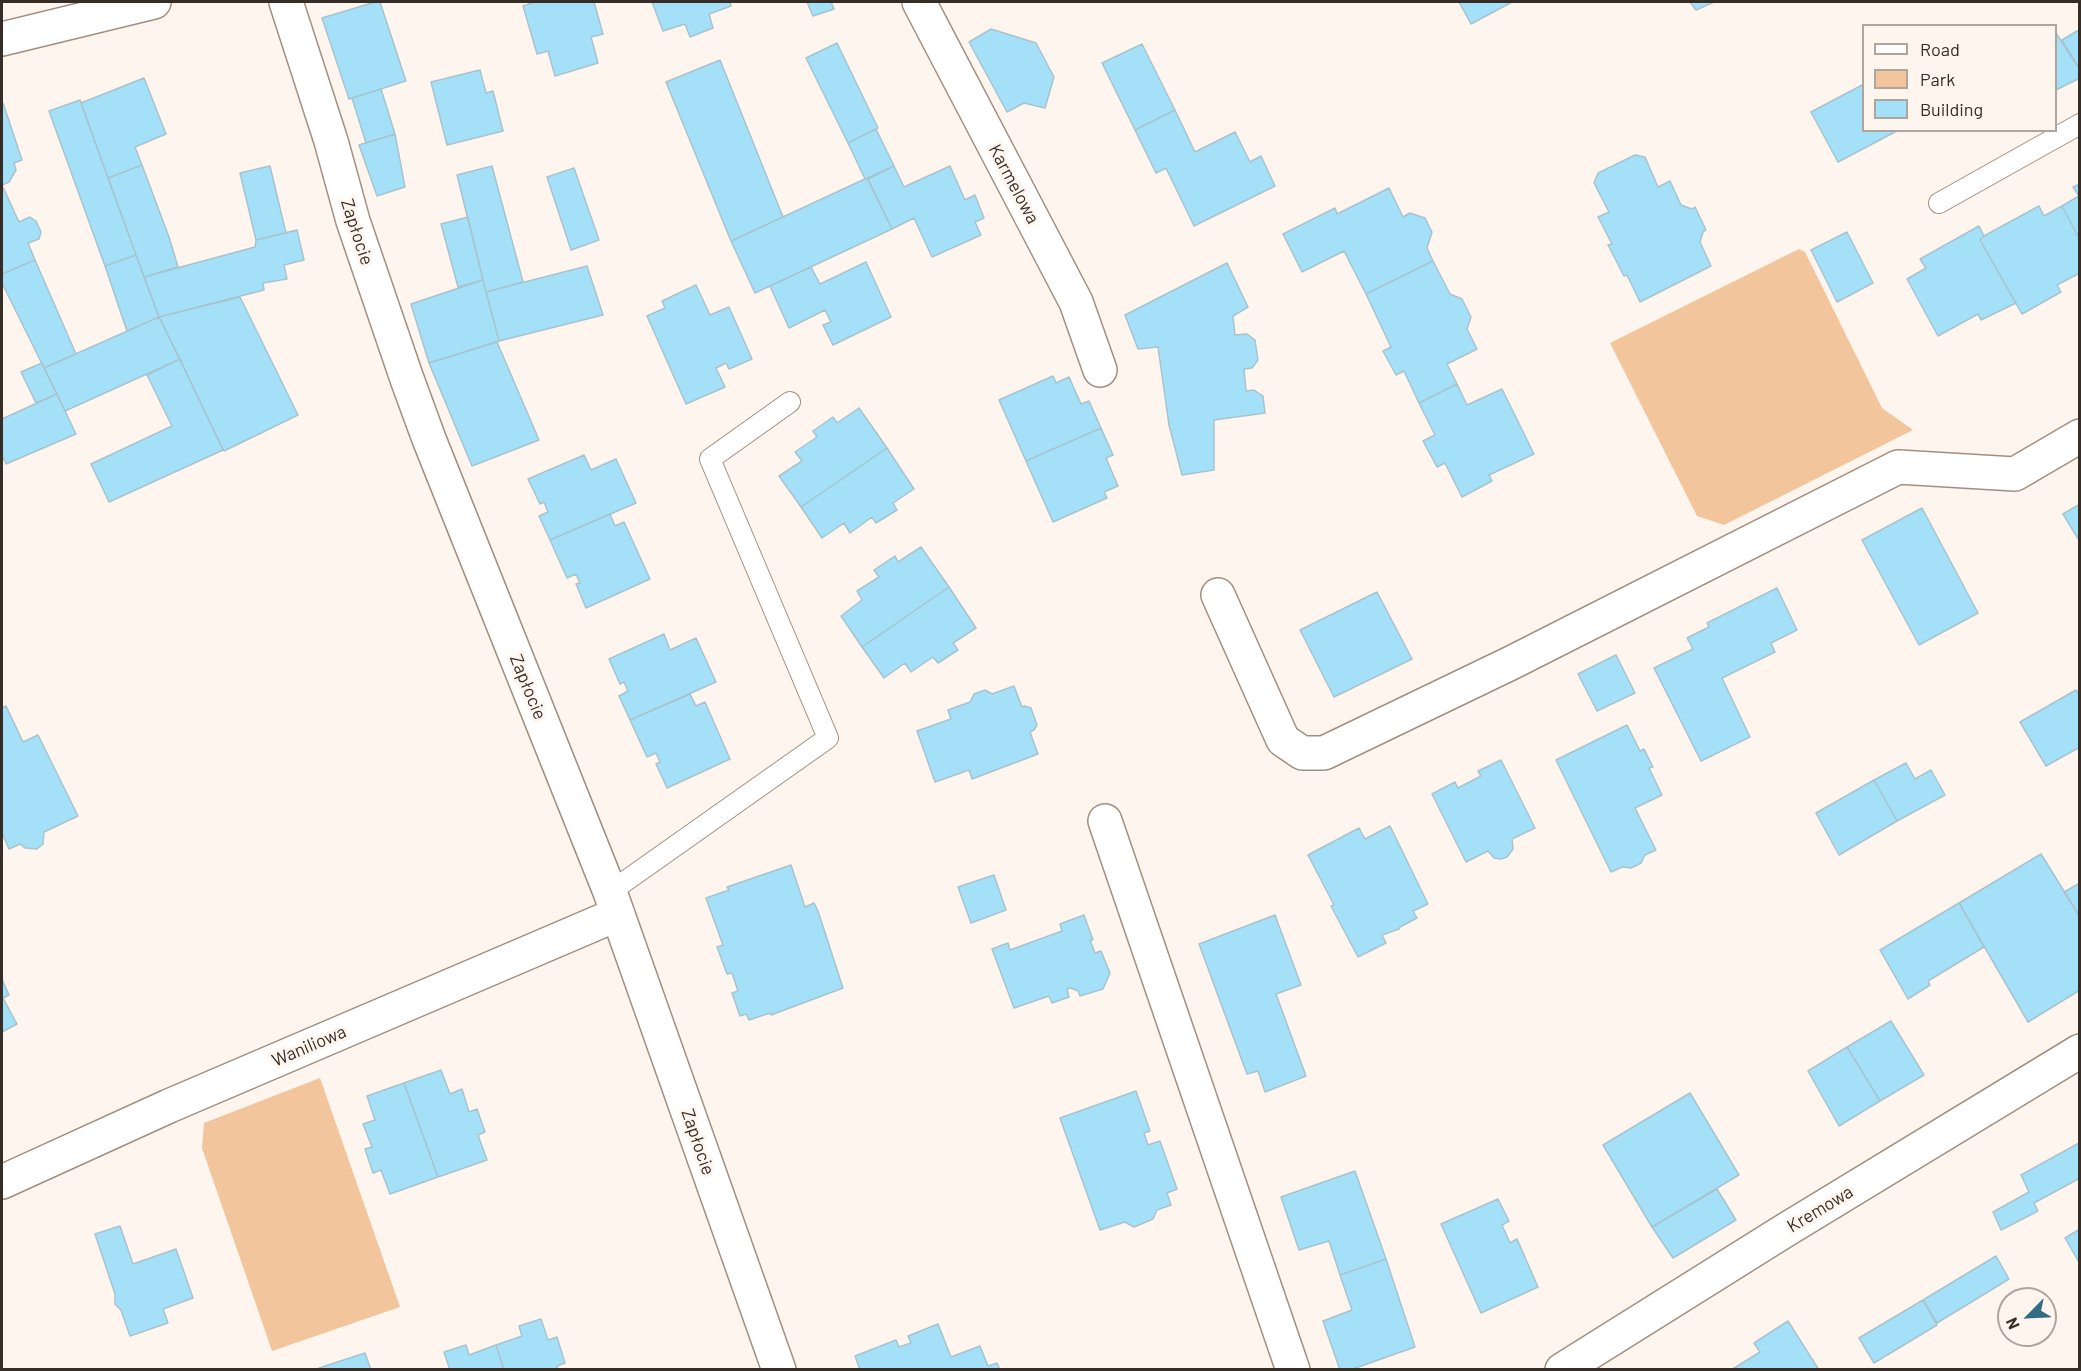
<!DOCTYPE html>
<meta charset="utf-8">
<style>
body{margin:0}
#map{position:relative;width:2081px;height:1371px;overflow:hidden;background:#fef5ee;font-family:Barlow,sans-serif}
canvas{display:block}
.frame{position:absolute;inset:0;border:3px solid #352d26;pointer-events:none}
.legend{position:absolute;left:1862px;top:24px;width:195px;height:108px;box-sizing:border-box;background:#fef5ee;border:2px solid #aea59e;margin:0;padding:8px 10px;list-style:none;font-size:18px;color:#352d26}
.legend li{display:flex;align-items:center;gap:12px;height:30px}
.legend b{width:30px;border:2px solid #aea59e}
.north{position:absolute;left:1997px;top:1287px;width:60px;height:60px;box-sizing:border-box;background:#fef5ee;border:2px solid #aea59e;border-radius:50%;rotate:246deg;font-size:16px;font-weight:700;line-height:24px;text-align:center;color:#352d26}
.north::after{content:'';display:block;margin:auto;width:21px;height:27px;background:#316e85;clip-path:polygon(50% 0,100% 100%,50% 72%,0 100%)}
</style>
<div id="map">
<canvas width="2081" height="1371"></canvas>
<div class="frame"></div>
<ul class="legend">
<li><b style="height:8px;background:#fff"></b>Road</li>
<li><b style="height:16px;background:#f2c59c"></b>Park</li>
<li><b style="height:16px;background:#a5e0f9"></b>Building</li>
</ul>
<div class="north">N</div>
</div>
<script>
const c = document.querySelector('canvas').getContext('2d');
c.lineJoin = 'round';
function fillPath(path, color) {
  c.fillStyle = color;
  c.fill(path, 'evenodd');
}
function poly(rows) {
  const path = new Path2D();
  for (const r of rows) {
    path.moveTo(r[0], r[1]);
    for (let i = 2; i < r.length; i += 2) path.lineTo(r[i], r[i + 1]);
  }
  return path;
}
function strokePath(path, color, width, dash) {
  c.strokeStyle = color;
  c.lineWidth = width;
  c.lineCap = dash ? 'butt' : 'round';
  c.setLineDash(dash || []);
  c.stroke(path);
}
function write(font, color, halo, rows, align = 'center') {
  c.font = font + ' Barlow,sans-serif';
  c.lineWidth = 6;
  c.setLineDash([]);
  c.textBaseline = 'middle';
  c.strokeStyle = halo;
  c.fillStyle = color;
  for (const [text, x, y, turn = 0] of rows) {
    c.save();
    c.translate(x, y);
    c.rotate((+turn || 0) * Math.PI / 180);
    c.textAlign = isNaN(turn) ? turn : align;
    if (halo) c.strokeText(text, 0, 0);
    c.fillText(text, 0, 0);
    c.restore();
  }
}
fillPath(poly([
 [1799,249,1805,252,1882,408,1913,430,1724,525,1697,516,1610,343],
 [320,1078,400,1307,272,1351,202,1148,204,1123]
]), '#f2c59c');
const building = poly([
 [375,2,380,2,406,81,349,99,322,18,375,2],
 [535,2,594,2,603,34,591,37,598,63,555,76,548,51,537,54,523,6,535,2],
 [652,2,730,2,731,6,709,14,713,28,690,37,685,24,663,31,652,2],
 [807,2,831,2,834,9,813,16,807,2],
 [1459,2,1512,2,1471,24,1459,2],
 [1690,2,1714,2,1696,10,1690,2],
 [991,29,1036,43,1054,77,1045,108,1024,103,1007,112,969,42,991,29],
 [2077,31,2080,32,2080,70,2062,40,2077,31],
 [2056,33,2080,70,2080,78,2056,90,2056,33],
 [837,43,878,128,848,143,806,58,837,43],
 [1142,44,1175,110,1135,130,1102,63,1142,44],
 [720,60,783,217,731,241,666,82,720,60],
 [480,70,486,93,493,91,503,131,447,145,431,82,480,70],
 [144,78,166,134,135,147,142,165,108,178,81,103,144,78],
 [1864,84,1864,130,1894,130,1895,132,1838,162,1811,112,1864,84],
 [381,89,395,134,366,143,352,98,381,89],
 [80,100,136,255,105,266,49,111,80,100],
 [3,103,22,160,14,163,16,170,9,182,2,185,19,222,30,217,36,221,41,232,39,239,28,243,35,260,2,274,2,104,3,103],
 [1175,110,1195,152,1235,132,1250,162,1261,156,1275,186,1194,226,1166,168,1156,173,1135,130,1175,110],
 [876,129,894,166,865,179,848,143,876,129],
 [395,134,405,187,377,196,359,145,395,134],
 [1635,155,1645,157,1658,187,1670,181,1681,205,1692,209,1695,207,1706,230,1703,232,1700,242,1711,266,1640,302,1627,275,1624,276,1608,245,1612,244,1598,217,1609,212,1594,183,1598,173,1635,155],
 [142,165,169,237,178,267,144,277,108,178,142,165],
 [270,166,286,233,256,240,240,173,270,166],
 [492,166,523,282,486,292,457,175,492,166],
 [894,166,904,187,950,166,965,200,975,195,984,218,975,222,981,235,932,257,914,218,892,229,868,179,894,166],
 [574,168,599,240,571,250,547,177,574,168],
 [867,178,892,229,755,293,731,241,867,178],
 [2080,184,2080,240,2062,206,2079,196,2073,187,2080,184],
 [1389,188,1403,217,1410,213,1425,218,1432,232,1427,248,1433,261,1366,294,1344,251,1302,272,1283,234,1335,208,1337,214,1389,188],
 [2039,206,2044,216,2062,206,2080,240,2080,273,2057,285,2061,292,2022,314,1980,240,1984,236,2039,206],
 [468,217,483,280,458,287,441,224,468,217],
 [1979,226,1984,236,1980,240,2016,303,1981,320,1978,314,1938,336,1907,279,1926,268,1920,259,1979,226],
 [297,230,304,260,284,265,287,279,263,283,264,290,159,317,144,277,255,247,256,240,297,230],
 [1847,232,1873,283,1837,302,1811,250,1847,232],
 [136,255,159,317,127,331,105,266,136,255],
 [35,260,76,354,44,368,2,283,2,274,35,260],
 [1433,261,1450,294,1462,299,1471,317,1467,329,1477,349,1447,364,1457,384,1419,403,1404,371,1396,375,1383,351,1391,347,1366,294,1433,261],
 [866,262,891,317,833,345,823,325,831,322,825,310,789,328,770,286,811,267,820,284,866,262],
 [1227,263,1248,307,1233,316,1235,335,1247,334,1255,340,1258,360,1252,368,1244,369,1246,391,1254,390,1263,396,1265,413,1214,420,1214,470,1182,475,1169,425,1158,347,1138,349,1125,315,1227,263],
 [587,266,603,315,499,341,486,292,587,266],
 [483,280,499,341,429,363,411,304,483,280],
 [696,285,710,315,729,307,752,359,729,369,726,363,716,368,725,387,686,404,647,316,665,308,662,301,696,285],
 [240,297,298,415,224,451,159,317,240,297],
 [159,317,180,359,65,411,44,368,159,317],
 [497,342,539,440,472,466,429,363,497,342],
 [180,359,223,450,109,502,91,464,172,426,147,375,180,359],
 [42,363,57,394,36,403,21,372,42,363],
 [1053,376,1056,383,1069,377,1081,404,1089,401,1101,428,1026,461,999,400,1053,376],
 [1457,384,1467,405,1502,389,1534,454,1489,475,1492,481,1462,497,1445,463,1437,467,1423,441,1435,435,1419,403,1457,384],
 [57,394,76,434,6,464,2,455,2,419,57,394],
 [859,408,887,448,801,507,779,476,802,461,795,452,817,437,813,431,833,417,837,423,859,408],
 [1101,428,1113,455,1106,458,1118,486,1104,492,1107,498,1053,522,1026,461,1101,428],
 [887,448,914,489,893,503,897,510,876,523,872,517,850,533,844,523,822,538,801,507,887,448],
 [584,455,591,470,616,459,636,503,550,540,539,516,548,512,544,502,540,504,528,479,584,455],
 [2080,504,2080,542,2063,514,2080,504],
 [1922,508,1978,613,1919,645,1862,540,1922,508],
 [610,514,615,526,624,522,650,579,586,608,576,584,580,583,576,574,567,578,550,540,610,514],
 [921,547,949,587,862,647,841,616,862,600,857,591,879,577,874,570,895,556,898,562,921,547],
 [949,587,976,628,953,643,958,650,938,663,933,657,911,672,905,663,884,678,862,647,949,587],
 [1777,588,1797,630,1771,643,1775,652,1722,678,1750,737,1701,761,1654,668,1693,649,1687,638,1709,627,1707,623,1777,588],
 [1377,592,1412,659,1334,697,1300,630,1377,592],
 [664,634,670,650,696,638,716,682,630,720,619,696,628,691,624,682,620,684,609,659,664,634],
 [1616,655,1635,693,1597,711,1578,674,1616,655],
 [1014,686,1022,707,1025,706,1031,708,1037,725,1034,730,1030,732,1038,754,972,779,969,770,935,782,917,731,951,719,948,710,970,702,974,694,985,690,992,694,1014,686],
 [2076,690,2080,696,2080,747,2046,766,2020,722,2076,690],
 [690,694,696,706,705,702,730,759,667,788,656,764,660,762,656,753,647,757,630,720,690,694],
 [6,706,23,742,38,735,78,816,44,832,43,844,37,849,25,848,20,844,9,849,2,833,2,708,6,706],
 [1627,725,1640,751,1644,749,1653,767,1649,768,1662,795,1635,808,1656,850,1645,855,1641,863,1631,868,1622,867,1611,872,1556,760,1627,725],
 [1501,760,1535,828,1512,839,1513,849,1507,857,1501,859,1494,858,1488,851,1466,862,1432,794,1455,782,1458,788,1481,776,1478,771,1501,760],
 [1906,763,1915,779,1931,770,1945,795,1897,821,1874,780,1906,763],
 [1874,780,1897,821,1839,855,1816,813,1874,780],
 [1390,826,1428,904,1413,911,1417,918,1400,927,1399,929,1382,935,1386,943,1358,957,1331,906,1334,905,1308,855,1359,828,1365,839,1390,826],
 [2041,854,2080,917,2080,990,2028,1022,1959,903,2041,854],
 [791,865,805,907,814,903,818,911,843,988,771,1015,770,1013,749,1020,746,1014,740,1016,732,993,738,991,732,973,727,974,717,947,723,945,706,898,729,890,727,887,791,865],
 [994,875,1006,910,971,923,958,887,994,875],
 [2080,883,2080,917,2064,892,2080,883],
 [1959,903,1984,947,1928,981,1930,985,1908,999,1880,950,1959,903],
 [1084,915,1093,940,1090,940,1095,953,1101,951,1110,973,1103,989,1080,996,1078,991,1071,988,1067,989,1069,997,1052,1003,1049,996,1014,1008,992,949,1008,943,1010,950,1062,931,1060,924,1084,915],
 [1275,915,1301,985,1276,994,1306,1076,1265,1092,1258,1071,1247,1074,1199,944,1275,915],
 [2,979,9,995,3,998,17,1024,2,1032,2,979],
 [1891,1021,1924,1075,1880,1101,1847,1047,1891,1021],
 [1847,1047,1880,1101,1839,1126,1808,1071,1847,1047],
 [441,1070,450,1094,462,1089,469,1112,477,1109,485,1132,478,1135,487,1160,438,1177,404,1083,441,1070],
 [404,1083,438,1177,390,1194,381,1170,373,1173,365,1149,372,1147,363,1124,375,1120,367,1096,404,1083],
 [1136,1091,1150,1131,1144,1133,1148,1145,1160,1141,1177,1189,1167,1193,1171,1205,1157,1210,1153,1219,1134,1227,1125,1222,1100,1230,1060,1118,1136,1091],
 [1690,1093,1739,1175,1652,1227,1603,1145,1690,1093],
 [2079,1143,2080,1178,2034,1203,2038,1211,2001,1230,1993,1212,2029,1192,2021,1175,2079,1143],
 [1355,1171,1386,1259,1340,1275,1329,1241,1299,1250,1281,1197,1355,1171],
 [1717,1189,1736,1220,1673,1258,1652,1227,1717,1189],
 [1498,1199,1509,1221,1502,1225,1510,1243,1517,1239,1538,1287,1481,1313,1441,1224,1498,1199],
 [120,1226,133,1264,176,1249,193,1298,163,1309,168,1323,130,1336,121,1310,115,1304,115,1294,95,1234,120,1226],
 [2080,1229,2080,1264,2065,1238,2080,1229],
 [1996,1256,2009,1279,1937,1323,1923,1300,1996,1256],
 [1386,1259,1415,1347,1350,1370,1340,1370,1323,1321,1352,1310,1340,1275,1386,1259],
 [1923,1300,1937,1325,1874,1363,1859,1338,1923,1300],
 [541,1319,548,1340,557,1337,565,1363,557,1366,558,1370,504,1370,496,1345,522,1336,519,1326,541,1319],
 [1788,1321,1819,1370,1731,1370,1760,1352,1754,1343,1788,1321],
 [938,1324,951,1357,980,1346,988,1366,997,1363,1000,1370,860,1370,855,1356,896,1340,899,1347,911,1343,908,1336,938,1324],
 [466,1345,469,1355,496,1345,504,1370,450,1370,444,1352,466,1345],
 [365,1353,371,1370,319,1370,319,1368,365,1353]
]);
fillPath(building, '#a5e0f9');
strokePath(building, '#a7c3ce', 1.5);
const lane = poly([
 [1939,203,2080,124],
 [610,892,828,738,710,459,790,402]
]);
const street = poly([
 [286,2,331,141,353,221,407,379,429,439,610,892,779,1370],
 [919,2,1076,302,1100,370],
 [1218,595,1283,740,1302,753,1324,753,1511,663,1898,467,2015,474,2080,436],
 [1105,821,1293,1370],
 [2,1182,169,1106,618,914],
 [1562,1370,1784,1231,2080,1051]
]);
const secondary = poly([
 [2,39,154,2]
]);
strokePath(lane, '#a28f7e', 22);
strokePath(street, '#a28f7e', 36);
strokePath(secondary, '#a28f7e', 36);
strokePath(lane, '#fff', 20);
strokePath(street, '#fff', 33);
strokePath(secondary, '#fff', 33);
write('18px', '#352d26', '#fef5ee', [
 ["Karmelowa",1014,184,62],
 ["Zapłocie",357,232,72],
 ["Zapłocie",528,687,68],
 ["Waniliowa",309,1046,-23],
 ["Zapłocie",698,1142,71],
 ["Kremowa",1820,1209,-31]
]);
</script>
